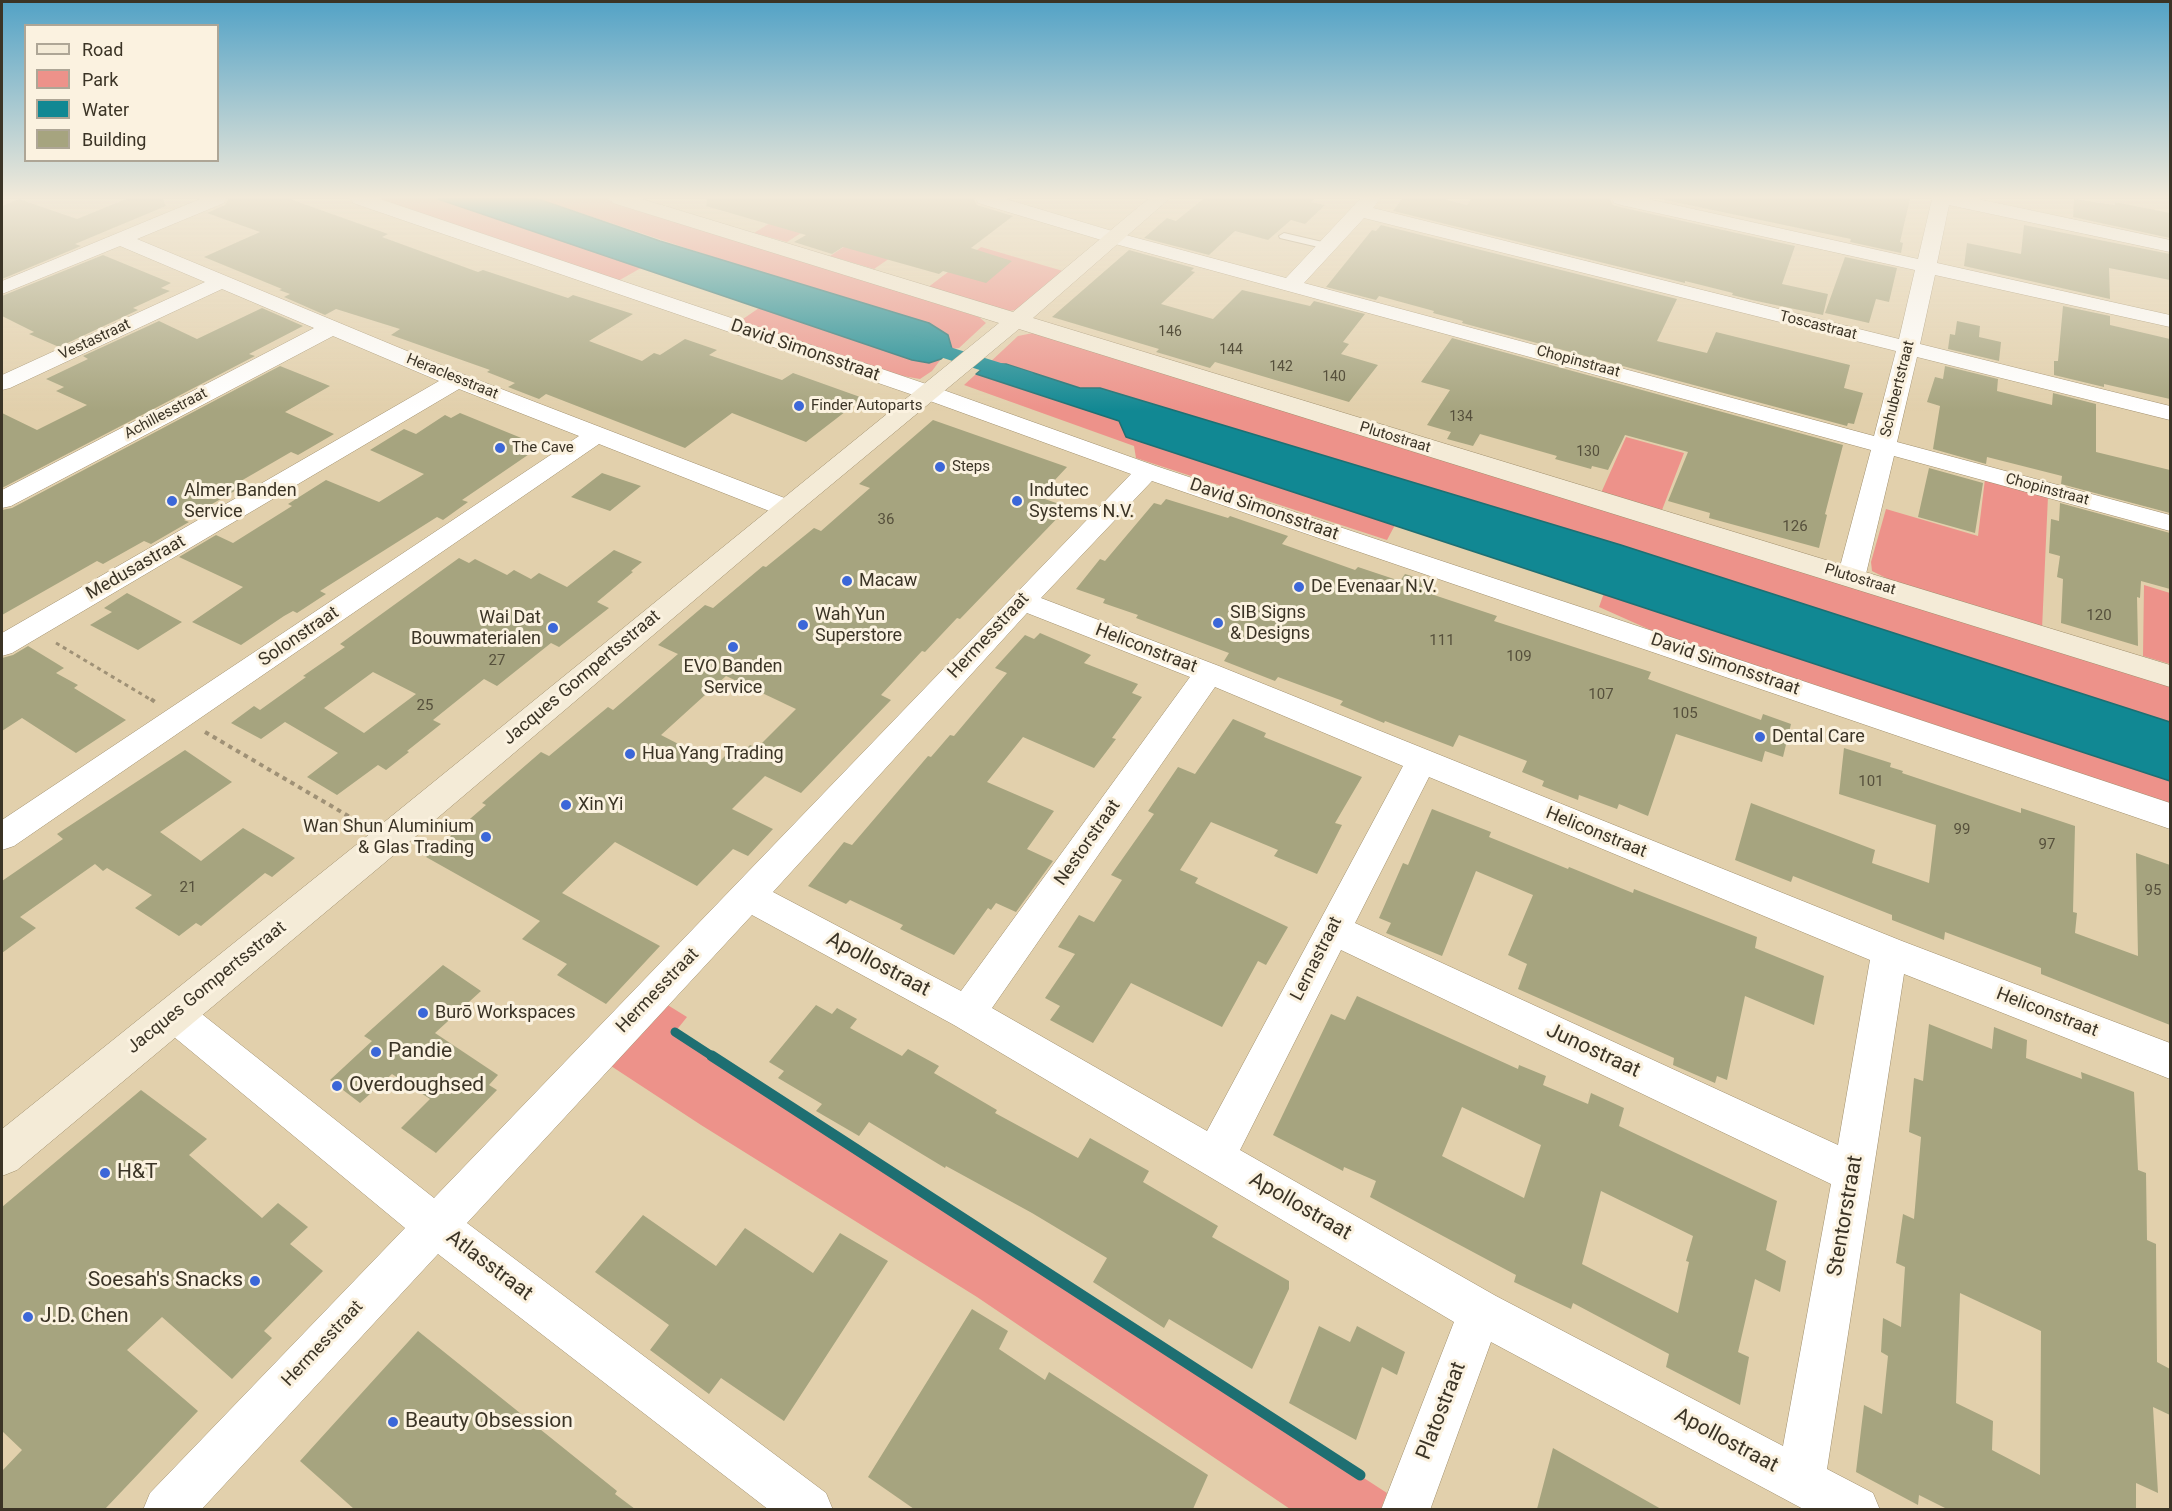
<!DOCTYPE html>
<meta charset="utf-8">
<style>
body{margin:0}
#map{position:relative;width:2172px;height:1511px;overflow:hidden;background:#e2d0ac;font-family:Roboto,sans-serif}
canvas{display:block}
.frame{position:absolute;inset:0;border:3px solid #3b3426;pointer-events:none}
.legend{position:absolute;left:24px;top:24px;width:195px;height:138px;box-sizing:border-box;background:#fbf2e0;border:2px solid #aea696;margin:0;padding:8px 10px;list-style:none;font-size:18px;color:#3b3426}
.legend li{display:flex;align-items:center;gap:12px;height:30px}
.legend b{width:30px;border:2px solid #aea696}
</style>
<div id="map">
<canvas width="2172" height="1511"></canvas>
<div class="frame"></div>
<ul class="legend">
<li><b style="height:8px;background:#f4ebd7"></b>Road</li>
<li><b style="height:16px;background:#ed928a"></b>Park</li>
<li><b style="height:16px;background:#118893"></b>Water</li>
<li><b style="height:16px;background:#a6a47f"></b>Building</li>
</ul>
</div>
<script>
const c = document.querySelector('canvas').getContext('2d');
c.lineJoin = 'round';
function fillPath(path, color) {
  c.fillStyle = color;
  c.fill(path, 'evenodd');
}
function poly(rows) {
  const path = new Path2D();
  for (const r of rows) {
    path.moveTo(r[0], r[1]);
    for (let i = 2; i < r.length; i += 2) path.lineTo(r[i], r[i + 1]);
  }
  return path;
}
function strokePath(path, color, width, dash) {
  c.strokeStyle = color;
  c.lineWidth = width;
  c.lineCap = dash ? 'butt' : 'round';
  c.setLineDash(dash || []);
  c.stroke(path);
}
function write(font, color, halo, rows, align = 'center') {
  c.font = font + ' Roboto,sans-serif';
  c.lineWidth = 6;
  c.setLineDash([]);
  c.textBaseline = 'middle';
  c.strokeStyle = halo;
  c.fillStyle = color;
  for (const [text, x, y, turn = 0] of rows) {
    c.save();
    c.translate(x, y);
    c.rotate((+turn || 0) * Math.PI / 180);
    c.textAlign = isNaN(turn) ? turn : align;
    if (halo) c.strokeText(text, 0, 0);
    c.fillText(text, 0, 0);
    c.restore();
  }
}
fillPath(poly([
 [377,199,438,199,641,268,618,281],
 [538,199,606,199,979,317,986,323,959,348,952,349,948,335],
 [808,199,843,206,787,242,754,233],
 [885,220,928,232,874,269,830,256],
 [981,247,1063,271,1020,309,1010,311,927,288],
 [759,308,912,360,929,363,941,359,932,371,920,379,880,372,740,321],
 [1033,333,2170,686,2170,722,1621,545,1100,388,1080,388,1006,364,988,364,1018,336],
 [976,374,1119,421,1126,437,1395,525,1387,540,1136,458,1134,446,964,385],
 [1626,437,1684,453,1662,510,1601,493],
 [1985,479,2048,496,2042,629,1894,582,1872,571,1871,562,1886,509,1978,536],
 [2144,585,2170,593,2170,664,2143,656],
 [1604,593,2170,781,2170,805,1682,644,1599,607],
 [666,1004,687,1017,675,1032,1387,1493,1381,1509,1290,1509,977,1297,701,1125,611,1066]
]), '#ed928a');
const water = poly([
 [438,199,538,199,660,241,929,323,948,335,952,349,941,359,929,363,912,360,438,199],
 [988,364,1006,364,1080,388,1100,388,1621,545,2170,722,2170,781,1126,437,1119,421,976,374,988,364]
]);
fillPath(water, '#118893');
strokePath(water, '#1e6f72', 1.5);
strokePath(poly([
 [675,1032,715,1058]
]), '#1e6f72', 9);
strokePath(poly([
 [712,1056,1360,1475]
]), '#1e6f72', 11);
fillPath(poly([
 [908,334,1033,373,1036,378,1033,383,1025,385,901,344,898,340,901,336,908,334]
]), '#118893');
fillPath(poly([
 [19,199,77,219,126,199,163,199,166,206,75,244,81,246,2,279,2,206],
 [228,199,290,199,388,234,382,237,478,272,483,270,568,298,573,295,633,314,589,341,642,361,654,353,660,355,685,339,717,350,709,355,782,380,793,373,863,398,806,442,732,413,685,448,546,394,539,399,508,387,515,383,487,372,490,370,391,335,400,329,336,309,325,315,284,297,290,294,279,290,282,289,204,257,260,232,207,213,225,205],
 [707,199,974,199,977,205,1013,216,971,248,1012,261,986,283,943,271,939,274,843,247,832,254,794,242,806,235,706,206],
 [1203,199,1314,199,1311,202,1325,205,1305,224,1291,220,1268,240,1235,231,1209,255,1144,238,1167,218,1176,221],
 [1402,199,1444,199,1467,205,1471,199,1610,199,1613,205,1620,207,1795,246,1782,284,1828,294,1823,315,1752,300,1732,295,1733,293,1685,281,1685,283,1393,211],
 [1660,199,1910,199,1900,242,1903,243,1901,253,1850,242,1851,239],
 [2074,199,2115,205,2115,202,2170,213,2170,238,2073,217],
 [1381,225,1677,299,1657,341,1707,353,1716,332,1850,365,1844,388,1863,393,1854,424,1848,423,1847,426,1462,323,1463,321,1433,313,1434,311,1379,296,1376,300,1326,287,1372,230,1376,231],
 [2024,225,2170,254,2170,280,2109,268,2110,299,1964,266,1967,243,2021,254],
 [1129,250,1194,268,1191,271,1195,272,1161,304,1213,319,1242,290,1310,306,1314,301,1365,314,1343,342,1349,344,1341,354,1378,365,1349,402,1215,362,1210,368,1156,352,1159,349,1052,317],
 [103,255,171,283,161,288,170,291,133,308,138,310,59,347,29,334,34,332,2,316,2,296],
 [1845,257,1897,268,1889,302,1876,299,1869,323,1825,313],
 [2063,306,2110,316,2110,325,2170,339,2170,399,2104,384,2104,387,2054,375,2054,361,2058,361],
 [262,308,303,326,249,354,255,356,2,488,2,413,37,430,87,405,56,391,64,387,46,379,88,359,83,356,159,321,197,339],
 [1957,321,1980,326,1979,337,2001,342,1999,361,1948,349,1950,334,1955,335],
 [1452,338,1843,445,1825,514,1827,515,1819,548,1709,518,1710,513,1668,501,1688,452,1625,435,1608,470,1592,466,1591,469,1555,459,1557,456,1480,434,1473,446,1447,439,1451,432,1427,425,1450,390,1421,382],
 [280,366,330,386,285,412,334,434,298,455,291,452,234,485,240,488,184,520,189,522,151,544,144,541,103,564,97,561,2,615,2,510,12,508],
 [1945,366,1998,379,1997,391,2052,405,2053,393,2096,404,2096,452,2170,470,2170,513,2061,484,2062,476,1987,457,1986,464,1933,449,1940,406,1927,402,1935,377,1943,379],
 [460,413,541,446,462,500,468,502,443,520,437,517,320,591,326,594,297,613,293,611,284,616,241,645,192,622,243,587,179,557,216,535,233,543,292,506,288,504,326,480,379,502,424,474,370,450,404,429,416,434,445,415,451,418],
 [933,420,1067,467,1039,497,1068,507,960,619,957,618,925,652,922,651,881,695,891,700,801,793,765,776,732,809,773,829,748,856,733,849,697,886,615,842,562,893,660,946,606,1004,557,975,567,964,522,939,540,921,426,857,486,805,482,803,541,752,549,756,608,707,613,710,678,654,658,645,705,605,713,608,763,566,766,567,814,528,821,531,870,488,859,484],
 [726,676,796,709,757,748,750,745,740,755,731,750,717,764,661,735],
 [1929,468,1983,483,1975,533,1918,517],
 [602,473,641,486,610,511,571,497],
 [1166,499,1228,518,1230,516,1288,536,1282,544,1355,570,1358,567,1400,581,1405,574,1428,581,1422,591,1497,616,1494,621,1651,672,1648,679,1761,720,1763,714,1791,724,1783,757,1765,751,1762,762,1676,734,1648,816,1619,804,1617,809,1579,795,1578,800,1542,786,1544,781,1522,772,1527,761,1459,735,1453,747,1385,721,1384,723,1340,705,1343,701,1278,677,1275,681,1224,661,1229,653,1136,618,1138,615,1103,603,1105,599,1076,589,1100,559,1105,561,1154,503,1161,505],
 [2060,503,2170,533,2170,589,2141,581,2140,598,2137,597,2138,646,2061,623,2063,579,2057,577,2060,556,2049,553,2051,519,2059,521],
 [614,550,642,562,631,571,633,572,597,602,609,608,559,647,551,643,497,686,484,679,433,720,441,724,407,751,409,752,386,770,378,765,337,795,307,777,338,753,285,722,261,739,231,723,254,706,260,710,306,677,303,676,345,647,340,644,459,558,469,563,475,559,507,575,514,570,531,579,539,573,567,587],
 [373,672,416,694,364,733,324,708],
 [127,593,182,622,138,650,90,625,112,612,104,608],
 [1040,633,1091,655,1084,663,1138,684,1132,693,1142,697,1112,738,1116,739,1094,768,1023,737,987,782,1054,811,1027,849,1053,861,1016,912,996,903,991,910,988,908,954,955,900,929,903,925,850,900,846,904,808,886,844,842,852,845,928,756,931,757,950,735,954,736,1007,673,995,668,1025,635,1034,639],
 [28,646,64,668,56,673,78,685,74,688,126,720,76,753,22,718,2,731,2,658,13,655],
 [1233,719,1266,733,1264,737,1362,777,1335,823,1342,825,1317,874,1274,856,1278,850,1211,822,1180,870,1198,878,1195,883,1288,927,1266,965,1258,961,1222,1027,1131,983,1093,1043,1050,1020,1060,1006,1045,998,1075,954,1058,947,1079,915,1094,922,1122,880,1111,875,1154,814,1148,811,1178,767,1195,774],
 [1844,748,1891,763,1890,767,1903,771,1902,773,2021,813,2021,808,2075,826,2073,912,2077,913,2075,933,2138,956,2136,853,2170,865,2170,1025,2041,974,2041,968,1945,932,1944,940,1892,920,1892,915,1793,876,1791,882,1735,860,1751,803,1875,850,1872,863,1929,883,1936,825,1839,794],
 [185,750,232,782,160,832,201,861,243,828,295,858,272,877,265,873,201,926,196,923,179,936,135,908,152,895,107,868,103,871,95,864,20,917,36,928,2,953,2,881,63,839,57,834],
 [1432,809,1491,832,1489,837,1568,869,1569,867,1633,893,1634,889,1757,937,1755,948,1824,976,1814,1025,1745,996,1727,1080,1717,1076,1715,1083,1673,1065,1674,1058,1518,989,1527,964,1508,955,1533,895,1476,871,1442,956,1386,933,1391,923,1379,918,1403,863,1408,865],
 [443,965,481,991,435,1033,498,1075,489,1085,497,1090,436,1153,401,1128,430,1099,392,1074,360,1103,330,1080,372,1041,364,1036],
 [1357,996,1518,1069,1519,1065,1546,1076,1543,1085,1588,1104,1591,1093,1624,1108,1619,1126,1777,1201,1766,1250,1786,1261,1780,1292,1755,1279,1738,1352,1749,1357,1740,1405,1666,1367,1669,1354,1573,1303,1571,1309,1514,1282,1516,1275,1370,1197,1376,1181,1344,1167,1343,1171,1273,1135,1331,1014,1345,1020],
 [1462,1107,1541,1145,1524,1198,1442,1156],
 [1601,1191,1693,1236,1686,1261,1689,1262,1678,1313,1582,1264],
 [816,1005,832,1014,837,1008,857,1019,850,1028,902,1056,908,1049,939,1066,934,1073,997,1110,995,1113,1078,1158,1090,1138,1149,1171,1143,1182,1218,1226,1212,1237,1289,1281,1289,1289,1252,1369,1169,1319,1164,1328,1093,1282,1107,1258,1032,1213,946,1166,945,1168,869,1122,859,1136,816,1111,822,1104,778,1078,784,1071,769,1062],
 [1929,1024,1992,1049,1994,1027,2027,1040,2026,1058,2082,1079,2081,1072,2134,1092,2138,1170,2146,1173,2147,1240,2156,1244,2157,1362,2170,1369,2170,1415,2153,1407,2158,1493,2136,1483,2136,1509,1947,1509,1919,1495,1918,1505,1856,1472,1864,1405,1882,1414,1888,1356,1881,1352,1883,1318,1901,1327,1905,1267,1896,1263,1903,1214,1914,1219,1921,1137,1909,1132,1914,1078,1923,1081],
 [1960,1293,2041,1331,2040,1475,1992,1450,1993,1421,1956,1403],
 [141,1090,207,1139,189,1155,262,1218,278,1203,308,1227,290,1244,323,1271,264,1331,272,1338,232,1379,162,1317,127,1350,198,1411,105,1509,2,1509,2,1471,22,1450,2,1431,2,1207],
 [643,1215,716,1266,745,1228,813,1273,840,1233,888,1261,784,1421,721,1378,709,1394,650,1350,669,1325,595,1272],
 [972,1309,1008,1331,999,1349,1045,1380,1049,1372,1208,1475,1193,1509,914,1509,868,1477],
 [1319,1326,1350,1342,1357,1326,1405,1352,1397,1375,1382,1367,1356,1440,1289,1403],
 [418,1331,617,1491,615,1494,635,1509,354,1509,300,1461],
 [1553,1448,1661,1509,1537,1509]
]), '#a6a47f');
const lane = poly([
 [1284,233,1331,244,1332,246,1327,249,1280,238,1279,236,1284,233]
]);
const street = poly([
 [200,199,226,199,224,203,137,239,465,375,795,502,799,508,795,514,786,516,777,514,599,444,14,846,2,850,2,820,579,436,459,389,12,653,2,656,2,633,439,381,333,336,11,506,2,508,2,490,314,328,222,289,10,388,2,390,2,375,205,282,120,246,2,294,2,281,200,199],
 [351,199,380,199,935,387,1156,466,2170,803,2170,829,1152,481,1041,598,1219,666,1902,941,2170,1043,2170,1079,1904,974,1827,1469,1873,1493,1880,1510,1805,1510,1491,1342,1430,1510,1381,1510,1454,1322,954,1025,752,915,467,1223,826,1493,833,1510,769,1510,438,1254,201,1510,143,1510,150,1493,405,1228,162,1027,156,1015,162,1003,175,998,188,1003,434,1198,1131,474,919,397,353,203,351,199],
 [1027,613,1190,677,961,991,773,892,1027,613],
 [1215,687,1403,766,1207,1131,992,1008,1215,687],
 [1429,777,1870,960,1838,1145,1355,923,1429,777],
 [1341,950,1831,1184,1783,1446,1496,1296,1240,1150,1341,950],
 [976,199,1006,199,1122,234,1286,278,1360,199,1380,199,1373,208,1899,339,1915,270,1621,205,1614,203,1612,199,1648,199,1918,259,1932,199,1978,199,2170,240,2170,252,1949,205,1937,263,2170,315,2170,327,1935,275,1920,344,2170,406,2170,420,1917,357,1897,442,2170,515,2170,531,1894,456,1865,578,1861,584,1851,587,1841,584,1837,578,1871,450,1108,242,978,203,976,199],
 [1364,218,1896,351,1874,436,1304,283,1364,218]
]);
const secondary = poly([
 [611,199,642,199,1013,312,1148,199,1169,199,1033,318,2170,665,2170,687,1019,329,796,514,382,865,17,1170,2,1176,2,1129,356,845,999,323,613,203,611,199]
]);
strokePath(lane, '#a08f6d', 2);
strokePath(street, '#a08f6d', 1);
strokePath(secondary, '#a08f6d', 1);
strokePath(poly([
 [56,643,153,701]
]), '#9f9176', 3, [4, 4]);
strokePath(poly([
 [151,699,155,702],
 [205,732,362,824]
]), '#9f9176', 4, [4.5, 4.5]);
fillPath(lane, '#fff');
fillPath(street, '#fff');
fillPath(secondary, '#f4ebd7');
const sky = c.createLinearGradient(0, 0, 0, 411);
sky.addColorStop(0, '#52a2c6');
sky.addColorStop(0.48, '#f2eada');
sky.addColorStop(1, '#f2eada00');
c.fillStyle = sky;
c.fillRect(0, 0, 2172, 411);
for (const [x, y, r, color] of [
 [799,406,6,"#3c67d8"],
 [500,448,6,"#3c67d8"],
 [940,467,6,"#3c67d8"],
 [172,501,6,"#3c67d8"],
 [1017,501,6,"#3c67d8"],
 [847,581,6,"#3c67d8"],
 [1299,587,6,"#3c67d8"],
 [1218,623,6,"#3c67d8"],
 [803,625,6,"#3c67d8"],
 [553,628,6,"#3c67d8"],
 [733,647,6,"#3c67d8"],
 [1760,737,6,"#3c67d8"],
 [630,754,6,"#3c67d8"],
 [566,805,6,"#3c67d8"],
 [486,837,6,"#3c67d8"],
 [423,1013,6,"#3c67d8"],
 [376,1052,6,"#3c67d8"],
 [337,1086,6,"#3c67d8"],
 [105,1173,6,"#3c67d8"],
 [255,1281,6,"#3c67d8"],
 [28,1317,6,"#3c67d8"],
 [393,1422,6,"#3c67d8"]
]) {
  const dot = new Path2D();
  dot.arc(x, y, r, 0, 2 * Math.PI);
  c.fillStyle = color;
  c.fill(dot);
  strokePath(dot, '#fbf2e0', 2);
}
write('14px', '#56503c', null, [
 ["146",1170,332],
 ["144",1231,350],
 ["142",1281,367],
 ["140",1334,377],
 ["134",1461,417],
 ["130",1588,452]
]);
write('15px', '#3b3426', '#fbf2e0', [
 ["Toscastraat",1818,326,14],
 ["Vestastraat",95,340,-25],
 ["Chopinstraat",1578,362,15],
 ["Heraclesstraat",452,377,22],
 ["Schubertstraat",1898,389,-76],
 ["Achillesstraat",166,414,-28],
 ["Plutostraat",1395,438,17],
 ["Chopinstraat",2047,490,15],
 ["Plutostraat",1860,580,17]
]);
write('15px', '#3b3426', '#fbf2e0', [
 ["Finder Autoparts",811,406],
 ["The Cave",512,448],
 ["Steps",952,467]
], 'left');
write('15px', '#56503c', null, [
 ["36",886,520],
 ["126",1795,527],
 ["120",2099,616],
 ["111",1442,641],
 ["109",1519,657],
 ["27",497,661],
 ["107",1601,695],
 ["25",425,706],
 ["105",1685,714],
 ["101",1871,782],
 ["99",1962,830],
 ["97",2047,845],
 ["21",188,888],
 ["95",2153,891]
]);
write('18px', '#3b3426', '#fbf2e0', [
 ["David Simonsstraat",805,351,19],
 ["David Simonsstraat",1264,510,19],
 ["Medusastraat",136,568,-30],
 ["Hermesstraat",989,636,-47],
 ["Solonstraat",299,637,-34],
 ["Heliconstraat",1146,649,21],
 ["David Simonsstraat",1725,665,19],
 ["Jacques Gompertsstraat",582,678,-40],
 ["Heliconstraat",1596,833,22],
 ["Nestorstraat",1088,843,-55],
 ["Lernastraat",1317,959,-63],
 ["Jacques Gompertsstraat",207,988,-39],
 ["Hermesstraat",658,991,-46],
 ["Heliconstraat",2047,1013,21],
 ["Hermesstraat",323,1344,-47]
]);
write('18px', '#3b3426', '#fbf2e0', [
 ["Almer Banden",184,491],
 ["Service",184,512],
 ["Indutec",1029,491],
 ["Systems N.V.",1029,512],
 ["Macaw",859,581],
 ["De Evenaar N.V.",1311,587],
 ["SIB Signs",1230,613],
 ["& Designs",1230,634],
 ["Wah Yun",815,615],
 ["Superstore",815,636],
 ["Wai Dat",541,618,"right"],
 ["Bouwmaterialen",541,639,"right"],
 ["EVO Banden",733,667,"center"],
 ["Service",733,688,"center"],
 ["Dental Care",1772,737],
 ["Hua Yang Trading",642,754],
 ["Xin Yi",578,805],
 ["Wan Shun Aluminium",474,827,"right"],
 ["& Glas Trading",474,848,"right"],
 ["Burō Workspaces",435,1013]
], 'left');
write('21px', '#3b3426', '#fbf2e0', [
 ["Apollostraat",878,965,28],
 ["Junostraat",1593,1051,25],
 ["Apollostraat",1300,1207,30],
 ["Stentorstraat",1846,1216,-80],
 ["Atlasstraat",489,1266,37],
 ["Platostraat",1442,1411,-69],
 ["Apollostraat",1726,1441,28]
]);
write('21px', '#3b3426', '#fbf2e0', [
 ["Pandie",388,1052],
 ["Overdoughsed",349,1086],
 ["H&T",117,1173],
 ["Soesah's Snacks",243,1281,"right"],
 ["J.D. Chen",40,1317],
 ["Beauty Obsession",405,1422]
], 'left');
</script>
